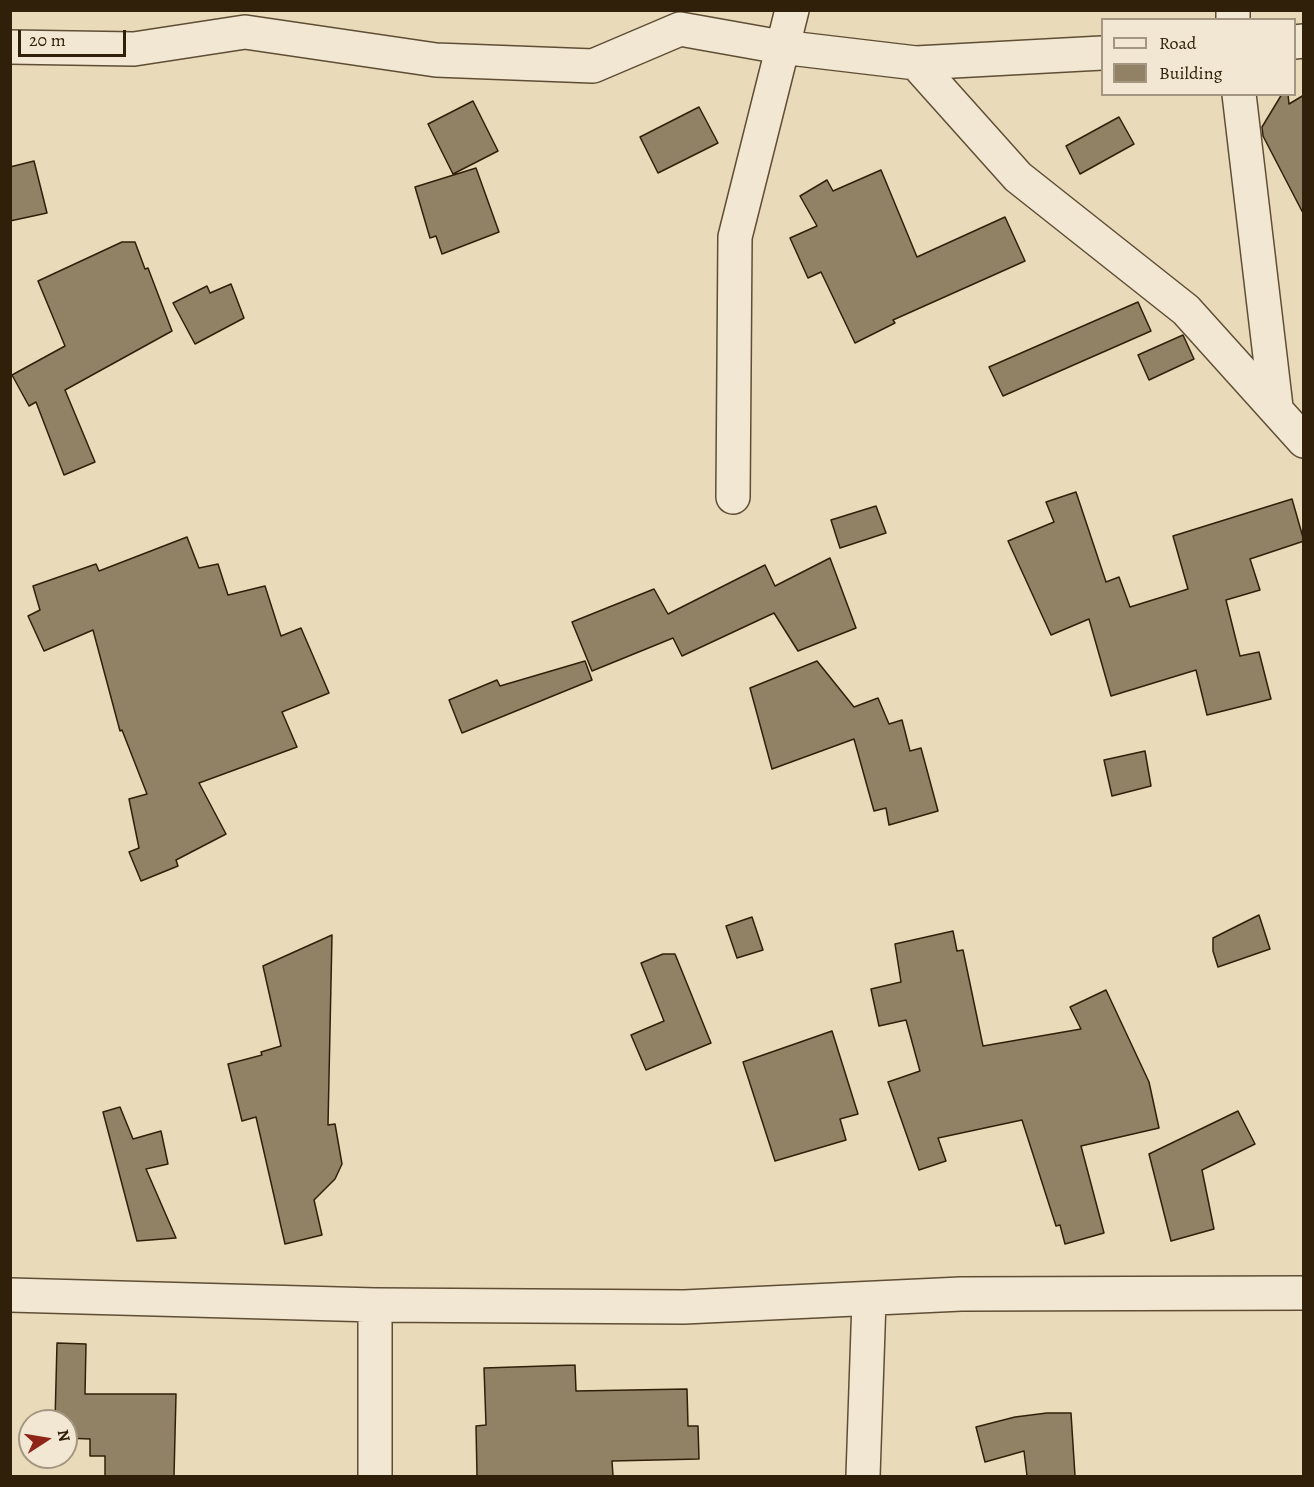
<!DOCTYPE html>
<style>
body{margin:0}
#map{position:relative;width:1314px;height:1487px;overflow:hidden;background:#e9dab9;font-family:Alegreya,serif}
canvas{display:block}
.frame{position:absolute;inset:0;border:12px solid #312009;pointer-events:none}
.legend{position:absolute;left:1101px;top:18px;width:195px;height:78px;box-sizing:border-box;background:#f1e7d2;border:2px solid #a49782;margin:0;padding:8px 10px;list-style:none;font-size:18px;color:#312009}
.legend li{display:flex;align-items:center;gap:12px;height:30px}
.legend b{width:30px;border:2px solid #a49782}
.north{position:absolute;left:18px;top:1409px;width:60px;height:60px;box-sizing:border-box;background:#f1e7d2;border:2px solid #a49782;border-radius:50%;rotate:78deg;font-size:16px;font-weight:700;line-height:24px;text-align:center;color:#312009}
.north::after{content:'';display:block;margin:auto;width:21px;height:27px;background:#8f2418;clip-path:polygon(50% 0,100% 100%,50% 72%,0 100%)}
.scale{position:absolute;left:18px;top:30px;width:108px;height:27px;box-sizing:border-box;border:3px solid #312009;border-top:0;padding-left:8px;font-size:18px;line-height:21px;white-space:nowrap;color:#312009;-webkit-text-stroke:4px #f1e7d2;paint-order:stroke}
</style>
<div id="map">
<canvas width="1314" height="1487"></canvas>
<div class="frame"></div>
<ul class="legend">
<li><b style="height:8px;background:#f1e7d2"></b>Road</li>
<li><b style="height:16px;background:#918165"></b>Building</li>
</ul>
<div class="north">N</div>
<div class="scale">20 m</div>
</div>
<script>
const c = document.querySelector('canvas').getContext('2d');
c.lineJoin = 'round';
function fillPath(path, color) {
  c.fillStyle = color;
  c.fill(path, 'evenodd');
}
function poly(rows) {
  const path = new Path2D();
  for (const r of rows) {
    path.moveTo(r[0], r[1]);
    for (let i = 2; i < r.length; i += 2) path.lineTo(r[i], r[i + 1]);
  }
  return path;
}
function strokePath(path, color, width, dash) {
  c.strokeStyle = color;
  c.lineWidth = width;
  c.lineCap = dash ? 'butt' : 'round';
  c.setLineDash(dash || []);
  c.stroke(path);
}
const building = poly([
 [1282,94,1288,94,1289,104,1304,95,1304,215,1263,136,1262,127,1282,94],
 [473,101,498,151,453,174,428,124,473,101],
 [699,107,718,143,658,173,640,137,699,107],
 [1119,117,1134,144,1080,174,1066,146,1119,117],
 [34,161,47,213,10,221,10,167,34,161],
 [476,168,499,232,442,254,436,236,430,238,415,187,476,168],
 [881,170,917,257,1005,217,1025,261,893,320,895,323,855,343,821,272,808,278,790,238,817,226,800,196,827,180,833,191,881,170],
 [122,242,135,242,145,269,148,268,172,331,65,390,95,462,64,475,36,402,29,406,12,375,65,346,38,281,122,242],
 [231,284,244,318,195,344,173,303,207,286,210,293,231,284],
 [1138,302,1151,331,1003,396,989,367,1138,302],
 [1183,335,1194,359,1149,380,1138,355,1183,335],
 [1076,492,1106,582,1119,577,1130,607,1188,589,1173,536,1292,499,1304,541,1250,559,1260,590,1226,600,1240,656,1259,652,1271,699,1207,715,1196,670,1111,696,1089,619,1051,635,1008,541,1054,522,1046,502,1076,492],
 [876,506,886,533,840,548,831,520,876,506],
 [187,537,199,568,218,564,228,595,265,586,281,636,301,628,329,693,282,712,297,747,199,783,226,834,176,860,178,866,141,881,129,852,139,848,129,799,147,794,122,730,120,731,93,630,44,651,28,616,40,610,33,586,96,564,99,571,187,537],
 [830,558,856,628,798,651,774,613,682,656,673,638,592,671,572,622,654,589,668,614,765,565,775,586,830,558],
 [585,661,592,680,462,733,449,700,497,680,500,686,585,661],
 [817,661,854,707,878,698,889,724,902,720,910,751,921,748,938,811,889,825,886,808,874,811,854,739,772,769,750,688,817,661],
 [1145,751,1151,786,1112,796,1104,760,1145,751],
 [1259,915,1270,949,1218,967,1213,951,1213,938,1259,915],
 [752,917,763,950,737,958,726,926,752,917],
 [953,931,957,951,963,950,983,1046,1081,1029,1070,1007,1106,990,1149,1082,1159,1128,1081,1146,1104,1233,1065,1244,1060,1225,1056,1226,1022,1120,938,1138,946,1161,919,1170,888,1082,920,1071,906,1020,879,1026,871,989,901,982,895,944,953,931],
 [332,935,328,1125,335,1124,342,1164,335,1179,314,1200,322,1235,285,1244,256,1117,242,1121,228,1064,262,1055,261,1052,281,1046,263,966,332,935],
 [663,954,675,954,711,1043,646,1070,631,1035,664,1021,641,963,663,954],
 [832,1031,858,1114,840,1119,846,1140,775,1161,743,1062,832,1031],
 [120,1107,133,1139,161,1131,168,1164,146,1169,176,1238,137,1241,103,1112,120,1107],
 [1238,1111,1255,1144,1202,1170,1214,1229,1171,1241,1149,1154,1238,1111],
 [57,1343,86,1344,85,1394,176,1394,174,1476,105,1476,105,1456,90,1456,90,1439,66,1438,66,1421,55,1421,57,1343],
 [575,1365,576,1391,687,1389,688,1426,698,1426,699,1459,612,1461,613,1476,477,1476,476,1426,486,1425,484,1368,575,1365],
 [1047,1413,1071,1413,1075,1476,1027,1476,1024,1451,985,1462,976,1427,1015,1417,1047,1413]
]);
fillPath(building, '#918165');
strokePath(building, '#312009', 1.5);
const minor = poly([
 [1233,10,1233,20],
 [1294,42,1304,41],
 [10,47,134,49,245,32,436,60,593,66,680,29,781,47,916,63,1018,177,1186,310,1304,441],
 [916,63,1102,53],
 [1239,94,1276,407],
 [733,497,735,237,792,10],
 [10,1295,375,1305,684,1307,961,1294,1304,1293],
 [375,1305,375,1476],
 [863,1476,869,1300]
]);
strokePath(minor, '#5f4e35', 36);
strokePath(minor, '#f1e7d2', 33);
</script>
